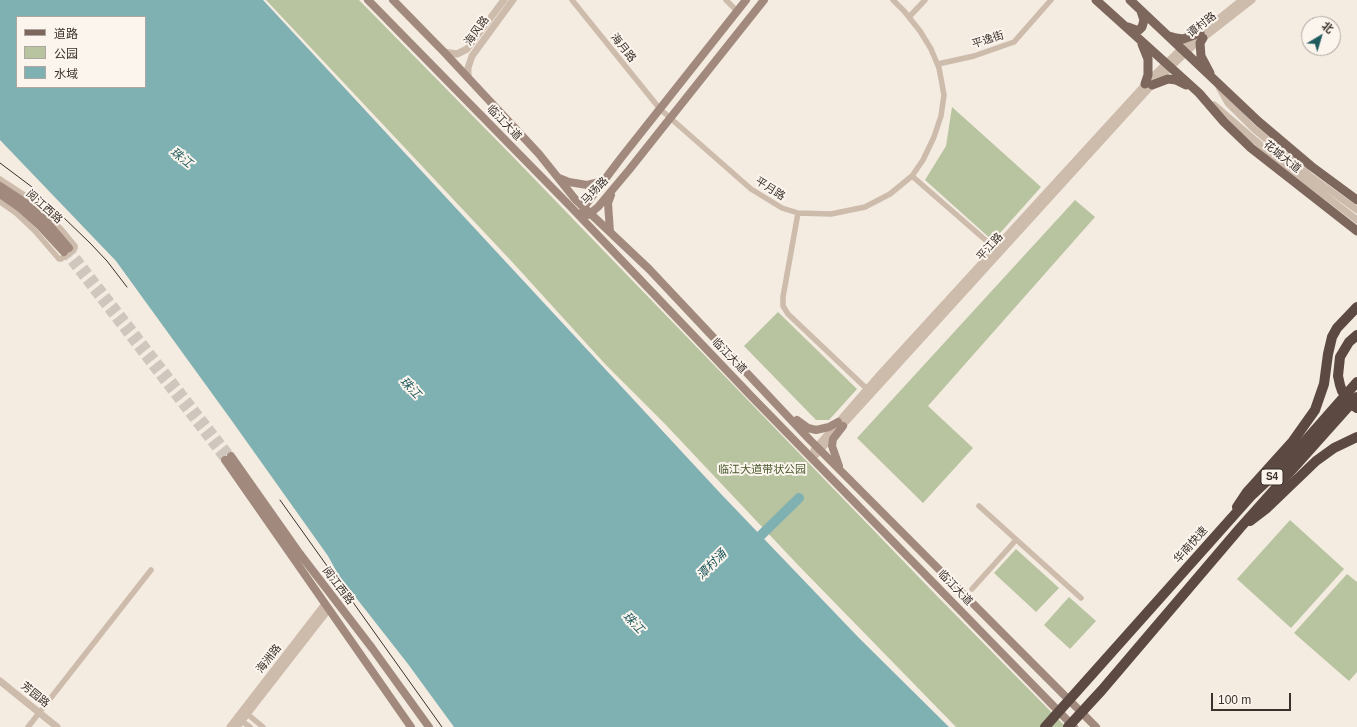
<!DOCTYPE html>
<meta charset="utf-8">
<style>
body{margin:0}
#map{position:relative;width:1357px;height:727px;overflow:hidden;background:#f4ebe1;font-family:Arial,"Noto Sans SC",sans-serif}
canvas{display:block}
.legend{position:absolute;left:16px;top:16px;width:130px;height:72px;box-sizing:border-box;background:#fbf5ee;border:1px solid #aea6a0;margin:0;padding:5px 7px;list-style:none;font-size:12px;color:#3b302b}
.legend li{display:flex;align-items:center;gap:8px;height:20px}
.legend b{width:20px;border:1px solid #aea6a0}
.north{position:absolute;left:1301px;top:16px;width:40px;height:40px;box-sizing:border-box;background:#fbf5ee;border:1px solid #aea6a0;border-radius:50%;rotate:38deg;font-size:11px;font-weight:700;line-height:16px;text-align:center;color:#3b302b}
.north::after{content:'';display:block;margin:auto;width:14px;height:18px;background:#1f5a5e;clip-path:polygon(50% 0,100% 100%,50% 72%,0 100%)}
.scale{position:absolute;left:1211px;top:693px;width:80px;height:18px;box-sizing:border-box;border:2px solid #3b302b;border-top:0;padding-left:5px;font-size:12px;line-height:14px;white-space:nowrap;color:#3b302b;-webkit-text-stroke:3px #fbf5ee;paint-order:stroke}
</style>
<div id="map">
<canvas width="1357" height="727"></canvas>
<ul class="legend">
<li><b style="height:5px;background:#7d675c"></b>道路</li>
<li><b style="height:11px;background:#b8c4a0"></b>公园</li>
<li><b style="height:11px;background:#7fb0b2"></b>水域</li>
</ul>
<div class="north">北</div>
<div class="scale">100 m</div>
</div>
<script>
const c = document.querySelector('canvas').getContext('2d');
c.lineJoin = 'round';
function fillPath(path, color) {
  c.fillStyle = color;
  c.fill(path, 'evenodd');
}
function poly(rows) {
  const path = new Path2D();
  for (const r of rows) {
    path.moveTo(r[0], r[1]);
    for (let i = 2; i < r.length; i += 2) path.lineTo(r[i], r[i + 1]);
  }
  return path;
}
function strokePath(path, color, width, dash) {
  c.strokeStyle = color;
  c.lineWidth = width;
  c.lineCap = dash ? 'butt' : 'round';
  c.setLineDash(dash || []);
  c.stroke(path);
}
function write(font, color, halo, rows, align = 'center') {
  c.font = font + ' Arial,"Noto Sans SC",sans-serif';
  c.lineWidth = 4;
  c.setLineDash([]);
  c.textBaseline = 'middle';
  c.strokeStyle = halo;
  c.fillStyle = color;
  for (const [text, x, y, turn = 0] of rows) {
    c.save();
    c.translate(x, y);
    c.rotate((+turn || 0) * Math.PI / 180);
    c.textAlign = isNaN(turn) ? turn : align;
    if (halo) c.strokeText(text, 0, 0);
    c.fillText(text, 0, 0);
    c.restore();
  }
}
fillPath(poly([
 [266,0,359,0,517,161,938,597,1066,727,956,727,798,565,665,424,606,365,515,265],
 [952,107,1041,187,993,241,925,180,946,146],
 [1075,200,1095,217,928,406,973,448,923,503,857,438],
 [778,312,857,389,829,420,816,420,744,346],
 [1290,520,1344,569,1291,628,1237,579],
 [1016,549,1059,588,1036,612,994,573],
 [1347,574,1357,582,1357,672,1349,681,1294,633],
 [1069,597,1096,621,1070,649,1044,625]
]), '#b8c4a0');
fillPath(poly([
 [0,0,263,0,721,494,859,638,949,727,454,727,408,664,339,576,328,556,232,421,116,261,0,140],
 [17,17,145,17,145,87,17,87]
]), '#7fb0b2');
strokePath(poly([
 [752,544,799,498]
]), '#7fb0b2', 10);
strokePath(poly([
 [69,248,231,456],
 [64,252,225,460]
]), '#cfc6bd', 8, [8, 4]);
strokePath(poly([
 [572,0,660,109,751,189,782,208,798,213,831,214,865,207,890,194,912,176,923,160,934,137,941,116,944,95,939,68,931,49,920,31,904,11,893,0],
 [726,0,737,11],
 [909,17,925,0],
 [938,64,974,56,1014,42,1051,0],
 [912,176,998,251],
 [0,179,26,196,44,212,61,229,75,246,75,248,61,259,59,259,35,231,16,213,0,202],
 [798,213,783,297,783,306,788,314,867,389],
 [979,506,1081,598],
 [972,589,1016,540],
 [245,712,263,727],
 [239,719,250,727],
 [28,727,151,570]
]), '#cdbbac', 5.5);
strokePath(poly([
 [444,52,457,54,467,49,504,0],
 [468,78,468,68,472,56,513,0],
 [1219,87,1228,103,1253,128,1310,176,1357,210],
 [1214,105,1272,155,1357,220],
 [814,450,881,373,1151,78,1181,49,1242,0],
 [813,458,1155,82,1193,46,1252,0],
 [0,681,57,727],
 [230,727,325,604],
 [237,727,328,610]
]), '#cdbbac', 7);
strokePath(poly([
 [368,0,569,205,753,398,1074,727],
 [393,0,444,52,539,154,575,199,649,269,810,440,1096,727],
 [559,178,569,182,587,185,604,181],
 [0,186,23,201,46,221,69,248],
 [0,194,20,208,40,226,64,252],
 [583,211,584,207,621,158,746,0],
 [588,215,598,207,629,170,764,0],
 [610,232,608,203,611,195],
 [797,420,808,428,816,430,829,427,838,422],
 [231,456,300,554,372,648,429,727],
 [225,460,411,727],
 [839,466,832,446,833,439,843,426]
]), '#a18a7d', 8);
strokePath(poly([
 [1096,0,1199,93,1224,122,1251,148,1357,231],
 [1130,0,1259,122,1311,166,1357,200],
 [1128,27,1136,30,1139,30,1142,27,1144,20,1141,11],
 [1169,36,1176,38,1183,39,1200,33],
 [1203,38,1200,43,1201,56,1210,73],
 [1142,44,1148,59,1148,75,1145,84],
 [1152,85,1168,79,1176,80,1186,85]
]), '#7d675c', 9);
strokePath(poly([
 [1357,335,1349,342,1340,357,1338,376,1340,385,1342,391,1354,406,1357,408],
 [1237,507,1247,492,1293,441,1315,410,1324,384,1328,354,1332,337,1337,328,1357,307],
 [1250,521,1267,508,1316,461,1334,448,1357,437]
]), '#5c4a42', 10);
strokePath(poly([
 [0,163,32,187,90,243,107,261,127,287],
 [280,500,442,727]
]), '#3b302b', 1);
strokePath(poly([
 [1045,727,1227,523,1252,495,1283,466,1357,382],
 [1068,727,1102,690,1240,528,1357,397]
]), '#5c4a42', 10);
for (const [x, y, w] of [
 [1272,477,22]
]) {
  const box = new Path2D();
  box.roundRect(x - w / 2, y - 8, w, 16, 3);
  c.fillStyle = '#fbf5ee';
  c.fill(box);
  strokePath(box, '#3b302b', 1);
}
write('bold 10px', '#3b302b', null, [
 ["S4",1272,477]
]);
write('11px', '#3b302b', '#fbf5ee', [
 ["谭村路",1202,25,-38],
 ["海风路",477,31,-54],
 ["平逸街",988,40,-18],
 ["海月路",623,48,51],
 ["临江大道",504,123,46],
 ["花城大道",1282,157,39],
 ["平月路",770,189,32],
 ["马场路",595,191,-46],
 ["阅江西路",44,207,42],
 ["平江路",990,247,-48],
 ["临江大道",729,356,46],
 ["华南快速",1191,545,-48],
 ["阅江西路",338,586,53],
 ["临江大道",955,588,46],
 ["海洲路",269,659,-52],
 ["芳园路",35,695,39]
]);
write('11px', '#4a5a2e', '#fbf5ee', [
 ["临江大道带状公园",762,470]
]);
write('italic 12px', '#1f5a5e', '#fbf5ee', [
 ["珠江",181,158,38],
 ["珠江",410,388,46],
 ["潭村涌",712,565,-45],
 ["珠江",633,623,46]
]);
</script>
